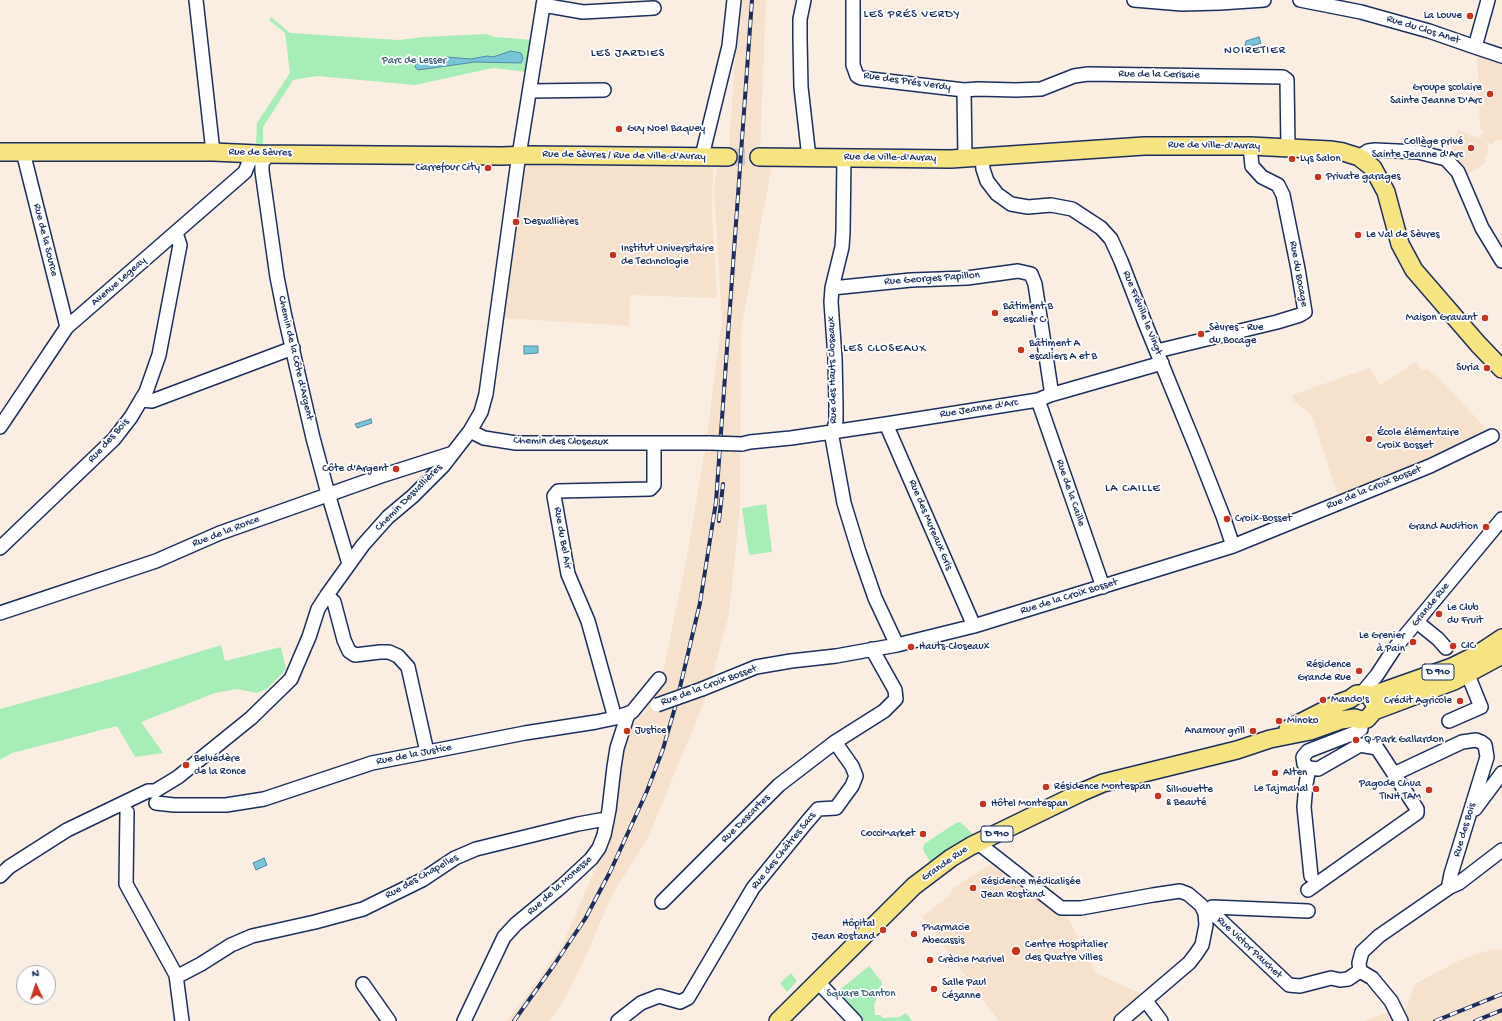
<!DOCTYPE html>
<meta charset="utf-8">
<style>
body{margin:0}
#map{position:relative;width:1502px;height:1021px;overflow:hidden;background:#faede1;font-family:"Gochi Hand",sans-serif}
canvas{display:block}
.north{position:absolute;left:16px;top:965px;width:40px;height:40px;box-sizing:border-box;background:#fff;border:1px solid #a4acbf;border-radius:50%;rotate:357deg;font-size:11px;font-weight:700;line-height:16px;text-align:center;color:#1b2f5e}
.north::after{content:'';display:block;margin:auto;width:14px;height:18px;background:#c8321e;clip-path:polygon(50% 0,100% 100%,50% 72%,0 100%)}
</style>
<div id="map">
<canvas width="1502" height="1021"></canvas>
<div class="north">N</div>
</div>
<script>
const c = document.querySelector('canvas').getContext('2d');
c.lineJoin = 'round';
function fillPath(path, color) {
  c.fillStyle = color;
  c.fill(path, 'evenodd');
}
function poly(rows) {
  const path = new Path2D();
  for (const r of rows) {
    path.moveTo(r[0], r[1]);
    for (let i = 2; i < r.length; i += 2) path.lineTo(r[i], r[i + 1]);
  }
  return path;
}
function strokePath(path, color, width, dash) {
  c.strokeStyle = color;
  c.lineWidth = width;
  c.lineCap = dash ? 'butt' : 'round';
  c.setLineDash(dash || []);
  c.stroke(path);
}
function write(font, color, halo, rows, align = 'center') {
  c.font = font + ' "Gochi Hand",sans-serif';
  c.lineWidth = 3.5;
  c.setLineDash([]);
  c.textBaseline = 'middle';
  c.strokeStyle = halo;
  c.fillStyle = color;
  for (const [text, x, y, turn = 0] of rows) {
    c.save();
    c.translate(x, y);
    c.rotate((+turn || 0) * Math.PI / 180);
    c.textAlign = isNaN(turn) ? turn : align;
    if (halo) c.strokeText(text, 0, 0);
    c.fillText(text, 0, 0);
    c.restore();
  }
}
fillPath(poly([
 [739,0,766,0,760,151,772,165,741,329,740,506,729,613,708,692,648,838,613,893,581,967,565,999,549,1021,507,1021,561,948,602,853,617,801,621,767,628,730,646,711,664,668,688,551,706,443,722,321,714,187,719,163,728,163],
 [1477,52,1502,61,1502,140,1495,141,1492,145,1487,142,1488,152,1486,156,1485,163,1467,175,1460,161,1448,157,1458,130,1480,138,1484,132,1480,128],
 [529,163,713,165,712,216,717,298,630,295,629,326,504,318,524,167],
 [1416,362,1422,370,1427,369,1441,381,1485,427,1484,429,1476,440,1339,499,1312,416,1293,400,1292,395,1370,368,1380,385],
 [991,864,1055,911,1066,914,1097,974,1145,995,1114,1021,999,1021,922,917,950,895,952,889],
 [1493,949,1502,950,1502,1021,1364,1021,1390,1012,1406,1010,1415,984,1460,960]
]), '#f6e1cc');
fillPath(poly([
 [271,17,290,33,399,40,424,37,486,34,495,37,532,40,527,72,493,68,415,85,317,76,293,80,263,127,263,146,256,146,257,123,290,73,285,33,269,20],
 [766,504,772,552,749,555,742,508],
 [221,645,225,661,281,647,286,669,267,689,257,693,237,689,215,693,141,722,163,753,135,757,117,726,12,753,0,760,0,709,125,675],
 [960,822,975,836,931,863,923,850,924,844,956,823],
 [869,966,882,982,881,989,874,1005,875,1015,881,1015,882,1018,885,1018,899,1017,906,1013,912,1021,861,1021,837,992],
 [791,973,797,981,787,992,780,983]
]), '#a7edb8');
const water = poly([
 [1259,37,1261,43,1248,47,1245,45,1246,41,1259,37],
 [511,51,521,53,523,58,521,63,475,62,418,70,415,67,416,64,423,60,446,57,471,59,487,56,493,57,511,51],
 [524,346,538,346,538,353,524,354,524,346],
 [371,419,372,423,357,428,355,424,371,419],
 [264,858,267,865,256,870,253,863,264,858]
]);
fillPath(water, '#79c5d8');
strokePath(water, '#5389a7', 1);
strokePath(poly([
 [728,157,759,157]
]), '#cdc7c7', 17, [17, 8]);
const minor = poly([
 [196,0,213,152],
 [804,0,800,19,800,39,801,87,809,158],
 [853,0,853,65,857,76,861,78,964,90,978,89,1016,90,1041,89,1074,76,1088,74,1283,77,1287,80,1288,148],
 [1134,0,1182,4,1220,3,1264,0],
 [1300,0,1361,12,1429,31,1475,47],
 [1488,0,1475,47,1502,56],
 [543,5,583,12,654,8],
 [964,90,965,158],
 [530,91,604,90],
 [23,152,67,327],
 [702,156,729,46,734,0],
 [982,157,983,169,987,181,997,194,1011,204,1028,207,1051,205,1072,209,1101,228,1111,239,1121,261,1145,323,1197,450,1223,516,1233,546],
 [1359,157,1368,151,1375,150,1418,152,1446,159,1458,172,1482,228,1502,261],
 [844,158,843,232,842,247,832,288,831,302,835,358,836,405,836,421,832,437,844,503,859,552,875,598,897,645],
 [832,288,911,280,967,278,1018,271,1031,274,1035,284,1051,389,1050,395],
 [1157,351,1277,322,1300,315,1305,312,1298,269,1283,195,1278,185,1262,177,1252,166,1250,146],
 [141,400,152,401,293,348],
 [1038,400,1103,587],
 [886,424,974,626],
 [0,427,67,327,245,172,249,162,258,154,265,159,262,163,262,171,277,277,285,317,313,438,327,490,349,564],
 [470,431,484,438,516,443,710,443],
 [742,444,750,442,791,438,886,424,1038,400,1050,395,1162,363],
 [0,548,114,439,131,417,141,400,146,392,159,355,180,245,176,233],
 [327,595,334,602,344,640,349,651,355,655,380,652,389,652,398,656,408,667,427,752],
 [0,613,156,561,220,533,381,476,453,453],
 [1417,622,1438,639,1446,648],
 [702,689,756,667,791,661,836,656,897,645,974,626,1201,556,1233,546,1430,466,1492,436],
 [1362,693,1377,675,1394,649,1502,519],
 [615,718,588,621,568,574,554,496,558,491,650,489,654,485,654,443],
 [1449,721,1481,707,1466,670],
 [1309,768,1306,784,1304,807,1311,876],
 [1394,774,1462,742,1476,740,1481,742,1485,745,1487,757,1451,874,1449,884,1450,887],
 [155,791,178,777,251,718,291,679,309,637,318,609,327,595,363,545,388,517,413,496,443,466,470,431,481,412,486,394,517,168,544,0],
 [156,803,174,805,226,805,264,799,372,763,525,733,596,722,615,718,632,712,659,679],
 [1475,809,1502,773],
 [127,812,126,884,176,975,182,1021],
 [978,843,1061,908,1081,908,1153,895,1180,891,1188,894,1201,905,1205,913,1206,925,1202,945,1196,954,1189,963,1121,1021],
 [0,876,9,867,67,830,148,791,155,791],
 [1308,890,1417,813,1417,809,1377,748,1360,745,1318,769,1309,768,1304,764,1303,757,1308,751,1357,732,1361,729,1360,720],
 [662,902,779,785,835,742],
 [1205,913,1216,916,1289,985,1300,986,1331,978,1340,980,1348,979,1360,971],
 [1205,913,1212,907,1308,911],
 [1360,971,1359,963,1362,952,1379,936,1450,887,1459,883,1502,850],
 [1360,971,1372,978,1391,1001,1401,1021],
 [176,975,182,974,201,964,231,945,252,936,315,922,363,909,422,880,455,858,476,849,578,824,600,820,607,821],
 [818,982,855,1021],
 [363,984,389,1021],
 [1146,1001,1161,1021],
 [464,1021,504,937,516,924,562,886,591,859,599,848,604,835,609,810,614,767,617,748,628,714],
 [618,1021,641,1003,659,996,680,1002,688,998,753,888,806,823,818,809,836,808,852,786,856,776,852,766,835,742,884,711,896,699,895,690,872,649]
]);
const major = poly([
 [0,152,213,152,258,154,502,156,530,155,728,157],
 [759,157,951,159,1144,146,1250,146,1330,150,1343,152,1359,157,1373,168,1386,192,1400,244,1414,270,1478,344,1502,369],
 [1370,696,1452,667,1478,654,1502,638],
 [1288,729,1339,703,1350,699,1357,694,1366,694,1370,696,1375,705],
 [778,1021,914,886,951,858,971,846,1082,792,1103,783,1237,750,1270,739,1310,731,1341,720,1355,718,1360,720,1367,719,1374,711,1454,681,1502,655]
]);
strokePath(minor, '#1b2f5e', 16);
strokePath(major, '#1b2f5e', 20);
strokePath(minor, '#fff', 13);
strokePath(major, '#f6e381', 17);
const rail = poly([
 [719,521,723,484],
 [514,1021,554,965,585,919,610,872,647,791,663,749,676,704,700,603,716,502,752,0],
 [1435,1021,1502,994],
 [1475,1021,1502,1010]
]);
strokePath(rail, '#1b2f5e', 4);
strokePath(rail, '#fff', 2.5, [8]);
const minorBridge = poly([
 [710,443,742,444],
 [657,705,702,689]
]);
strokePath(minorBridge, '#1b2f5e', 16, []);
strokePath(minorBridge, '#fff', 13);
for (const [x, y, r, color] of [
 [1470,16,4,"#c8321e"],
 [1490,94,4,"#c8321e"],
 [619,129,4,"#c8321e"],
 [1471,148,4,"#c8321e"],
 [1292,159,4,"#c8321e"],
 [488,168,4,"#c8321e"],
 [1318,177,4,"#c8321e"],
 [516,222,4,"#c8321e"],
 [1358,235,4,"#c8321e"],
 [613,255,4,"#c8321e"],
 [995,313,4,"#c8321e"],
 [1485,318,4,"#c8321e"],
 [1201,334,4,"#c8321e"],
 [1021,350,4,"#c8321e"],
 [1487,368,4,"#c8321e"],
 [1369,439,4,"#c8321e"],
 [396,469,4,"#c8321e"],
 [1227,519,4,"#c8321e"],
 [1486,527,4,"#c8321e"],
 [1439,614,4,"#c8321e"],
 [1413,642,4,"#c8321e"],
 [1453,646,4,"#c8321e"],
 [911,647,4,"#c8321e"],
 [1359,671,4,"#c8321e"],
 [1323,700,4,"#c8321e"],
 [1460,701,4,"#c8321e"],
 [1279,721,4,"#c8321e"],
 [627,731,4,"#c8321e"],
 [1253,731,4,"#c8321e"],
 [1356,740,4,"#c8321e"],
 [186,765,4,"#c8321e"],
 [1275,773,4,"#c8321e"],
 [1046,787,4,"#c8321e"],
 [1316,789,4,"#c8321e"],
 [1429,790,4,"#c8321e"],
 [1158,796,4,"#c8321e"],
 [983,804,4,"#c8321e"],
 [923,834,4,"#c8321e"],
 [973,888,4,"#c8321e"],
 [883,930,4,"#c8321e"],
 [914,934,4,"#c8321e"],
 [1016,951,5,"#c8321e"],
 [930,960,4,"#c8321e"],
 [934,989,4,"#c8321e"]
]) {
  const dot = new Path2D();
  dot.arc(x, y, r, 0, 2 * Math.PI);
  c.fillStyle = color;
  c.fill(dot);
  strokePath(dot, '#fff', 1.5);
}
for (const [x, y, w] of [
 [1438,672,32],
 [997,834,32]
]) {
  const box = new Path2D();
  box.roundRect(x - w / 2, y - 8, w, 16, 3);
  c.fillStyle = '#fff';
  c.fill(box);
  strokePath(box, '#1b2f5e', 1);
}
write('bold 10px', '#1b2f5e', null, [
 ["D 910",1438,672],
 ["D 910",997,834]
]);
write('11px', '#1b2f5e', '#fff', [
 ["La Louve",1462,16,"right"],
 ["Groupe scolaire",1482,88,"right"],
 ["Sainte Jeanne D'Arc",1482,101,"right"],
 ["Guy Noel Baquey",627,129],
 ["Collège privé",1463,142,"right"],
 ["Sainte Jeanne d'Arc",1463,155,"right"],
 ["Lys Salon",1300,159],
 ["Carrefour City",480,168,"right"],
 ["Private garages",1326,177],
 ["Desvallières",524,222],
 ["Le Val de Sèvres",1366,235],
 ["Institut Universitaire",621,249],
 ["de Technologie",621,262],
 ["Bâtiment B",1003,307],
 ["escalier C",1003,320],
 ["Maison Gravant",1477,318,"right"],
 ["Sèvres - Rue",1209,328],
 ["du Bocage",1209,341],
 ["Bâtiment A",1029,344],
 ["escaliers A et B",1029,357],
 ["Suria",1479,368,"right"],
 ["École élémentaire",1377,433],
 ["Croix Bosset",1377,446],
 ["Côte d'Argent",388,469,"right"],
 ["Croix-Bosset",1235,519],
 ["Grand Audition",1478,527,"right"],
 ["Le Club",1447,608],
 ["du Fruit",1447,621],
 ["Le Grenier",1405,636,"right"],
 ["à Pain",1405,649,"right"],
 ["CIC",1461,646],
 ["Hauts-Closeaux",919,647],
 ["Résidence",1351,665,"right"],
 ["Grande Rue",1351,678,"right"],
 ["Mando's",1331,700],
 ["Crédit Agricole",1452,701,"right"],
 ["Minoko",1287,721],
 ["Justice",635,731],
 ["Anamour grill",1245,731,"right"],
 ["Q-Park Gallardon",1364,740],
 ["Belvédère",194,759],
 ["de la Ronce",194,772],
 ["Alten",1283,773],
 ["Pagode Chua",1421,784,"right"],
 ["TINH TAM",1421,797,"right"],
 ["Résidence Montespan",1054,787],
 ["Le Tajmahal",1308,789,"right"],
 ["Silhouette",1166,790],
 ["& Beauté",1166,803],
 ["Hôtel Montespan",991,804],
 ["CocciMarket",915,834,"right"],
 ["Résidence médicalisée",981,882],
 ["Jean Rostand",981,895],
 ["Hôpital",875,924,"right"],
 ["Jean Rostand",875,937,"right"],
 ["Pharmacie",922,928],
 ["Abecassis",922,941],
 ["Centre Hospitalier",1025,945],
 ["des Quatre Villes",1025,958],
 ["Crèche Marivel",938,960],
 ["Salle Paul",942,983],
 ["Cézanne",942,996]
], 'left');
write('11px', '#1b2f5e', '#fff', [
 ["Rue du Clos Anet",1423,30,17],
 ["Rue de la Cerisaie",1159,75,1],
 ["Rue des Prés Verdy",907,82,8],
 ["Rue de Ville-d'Avray",1214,146,1],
 ["Rue de Sèvres",260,153,1],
 ["Rue de Sèvres / Rue de Ville-d'Avray",624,156,1],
 ["Rue de Ville-d'Avray",890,158,1],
 ["Rue de la Source",45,240,76],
 ["Rue du Bocage",1298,274,80],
 ["Rue Georges Papillon",932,279,-4],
 ["Avenue Legeay",119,282,-41],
 ["Rue Fréville le Vingt",1142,313,68],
 ["Chemin de la Côte d'Argent",295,358,77],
 ["Rue des Hauts Closeaux",833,370,-91],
 ["Rue Jeanne d'Arc",979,409,-9],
 ["Rue des Bois",109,441,-48],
 ["Chemin des Closeaux",561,442,1],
 ["Rue de la Croix Bosset",1374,488,-22],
 ["Rue de la Caille",1070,493,71],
 ["Chemin Desvallières",409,498,-45],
 ["Rue des Mureaux Gris",930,525,67],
 ["Rue de la Ronce",226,532,-21],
 ["Rue du Bel Air",562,538,80],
 ["Rue de la Croix Bosset",1069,597,-17],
 ["Grande Rue",1431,605,-51],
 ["Rue de la Croix Bosset",709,686,-20],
 ["Rue de la Justice",414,755,-11],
 ["Rue Descartes",746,819,-45],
 ["Rue des Bois",1465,830,-73],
 ["Rue des Châtres Sacs",784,851,-51],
 ["Grande Rue",945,864,-35],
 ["Rue des Chapelles",422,877,-29],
 ["Rue de la Monesse",560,886,-42],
 ["Rue Victor Pauchet",1249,948,43]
]);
write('11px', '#3e5e74', '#fff', [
 ["Parc de Lesser",414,61],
 ["Square Danton",861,994]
]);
c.letterSpacing = '1px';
write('12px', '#1b2f5e', '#fff', [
 ["LES PRÉS VERDY",912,15],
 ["NOIRETIER",1255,51],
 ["LES JARDIES",628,54],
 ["LES CLOSEAUX",885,349],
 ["LA CAILLE",1133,489]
]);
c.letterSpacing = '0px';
</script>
